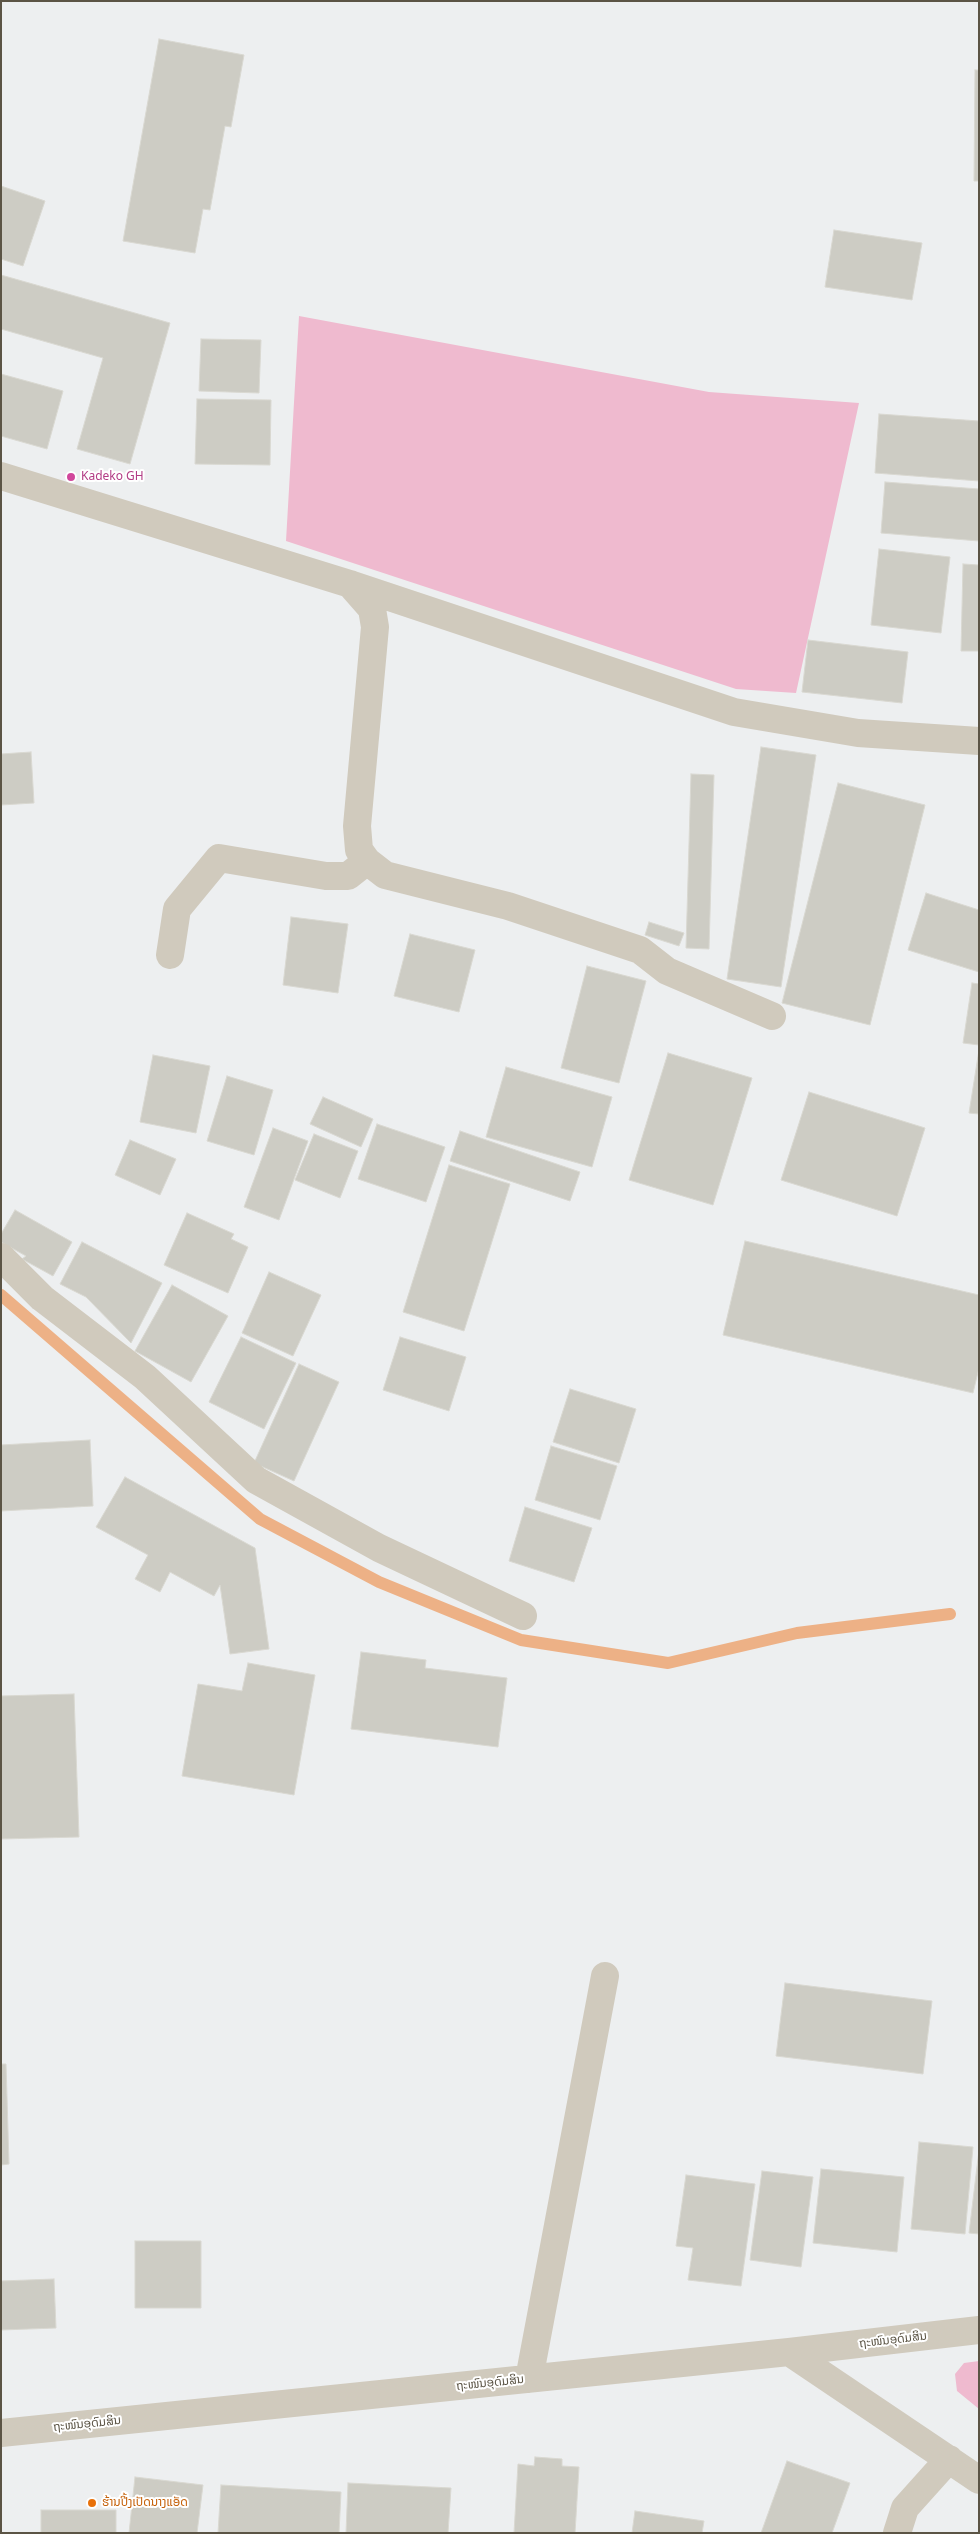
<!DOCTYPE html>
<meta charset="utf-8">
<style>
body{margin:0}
#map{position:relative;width:980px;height:2534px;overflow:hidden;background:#edeff0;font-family:"Noto Sans",sans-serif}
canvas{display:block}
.frame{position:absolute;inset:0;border:2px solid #5b5445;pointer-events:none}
</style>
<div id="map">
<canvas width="980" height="2534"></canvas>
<div class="frame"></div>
</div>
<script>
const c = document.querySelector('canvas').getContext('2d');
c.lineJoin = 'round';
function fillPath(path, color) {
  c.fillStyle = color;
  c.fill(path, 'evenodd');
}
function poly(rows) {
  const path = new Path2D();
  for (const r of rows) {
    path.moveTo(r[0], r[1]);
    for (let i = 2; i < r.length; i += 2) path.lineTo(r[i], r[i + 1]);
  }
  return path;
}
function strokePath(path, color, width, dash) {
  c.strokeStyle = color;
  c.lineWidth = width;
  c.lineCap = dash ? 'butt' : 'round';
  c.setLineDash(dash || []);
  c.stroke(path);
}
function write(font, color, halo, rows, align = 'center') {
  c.font = font + ' "Noto Sans","Noto Sans Lao",sans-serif';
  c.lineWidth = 4;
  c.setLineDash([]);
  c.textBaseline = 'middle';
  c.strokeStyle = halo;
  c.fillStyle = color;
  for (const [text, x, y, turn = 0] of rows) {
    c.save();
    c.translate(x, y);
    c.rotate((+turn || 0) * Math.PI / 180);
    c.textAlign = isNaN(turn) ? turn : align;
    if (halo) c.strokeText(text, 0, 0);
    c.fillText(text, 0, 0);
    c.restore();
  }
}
fillPath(poly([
 [299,316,709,392,859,403,796,693,736,689,286,541],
 [979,2361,979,2409,957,2391,955,2374,964,2363]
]), '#efbacf');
strokePath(poly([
 [1,1295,260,1519,379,1582,521,1640,668,1663,797,1633,950,1614]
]), '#edb186', 12);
const building = poly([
 [159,39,244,55,231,127,225,126,210,210,203,209,195,253,123,241,159,39],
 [975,70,979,70,979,181,974,181,975,70],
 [1,186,45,201,23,266,1,259,1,186],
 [834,230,922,243,912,300,825,287,834,230],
 [1,275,170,323,130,464,77,449,103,358,1,329,1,275],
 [201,339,261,340,259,393,199,391,201,339],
 [1,374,63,391,47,449,1,436,1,374],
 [197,399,271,400,270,465,195,464,197,399],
 [879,414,979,421,979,481,875,473,879,414],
 [885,482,979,489,979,541,881,533,885,482],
 [879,549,950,557,941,633,871,625,879,549],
 [963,564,979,565,979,651,961,651,963,564],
 [808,640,908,652,902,703,802,692,808,640],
 [761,747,816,755,781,987,727,979,761,747],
 [31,752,34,803,1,805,1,754,31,752],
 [691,774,714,775,709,949,686,948,691,774],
 [838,783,925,805,870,1025,782,1003,838,783],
 [926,893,979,910,979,972,908,950,926,893],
 [291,917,348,924,338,993,283,985,291,917],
 [649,922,684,933,679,946,645,935,649,922],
 [410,934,475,950,459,1012,394,996,410,934],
 [587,966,646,981,619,1083,561,1068,587,966],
 [972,983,979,984,979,1045,963,1043,972,983],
 [979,1050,979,1114,969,1113,979,1050],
 [668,1053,752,1078,713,1205,629,1180,668,1053],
 [153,1055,210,1066,196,1133,140,1122,153,1055],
 [506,1067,612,1097,592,1167,486,1137,506,1067],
 [227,1076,273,1090,254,1155,207,1141,227,1076],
 [809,1092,925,1128,897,1216,781,1180,809,1092],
 [323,1097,373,1119,361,1147,310,1124,323,1097],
 [377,1124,445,1147,426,1202,358,1179,377,1124],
 [273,1128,308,1141,279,1220,244,1207,273,1128],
 [460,1131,580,1172,570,1201,450,1161,460,1131],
 [314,1134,358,1151,340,1198,295,1180,314,1134],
 [130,1140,176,1159,160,1195,115,1175,130,1140],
 [449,1165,510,1184,464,1331,403,1312,449,1165],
 [15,1210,72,1242,53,1276,22,1259,26,1256,1,1242,1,1234,15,1210],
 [187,1213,234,1234,231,1239,248,1247,228,1293,164,1265,187,1213],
 [745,1241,979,1295,979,1368,973,1393,723,1335,745,1241],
 [82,1242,162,1283,131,1343,86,1297,60,1284,82,1242],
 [269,1272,321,1295,293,1356,242,1333,269,1272],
 [172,1285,228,1316,191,1382,135,1351,172,1285],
 [241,1337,296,1363,264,1429,209,1402,241,1337],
 [400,1337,466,1357,449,1411,383,1390,400,1337],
 [299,1364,339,1382,294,1481,254,1463,299,1364],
 [570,1389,636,1409,619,1463,553,1442,570,1389],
 [90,1440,93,1506,1,1511,1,1445,90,1440],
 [551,1446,617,1466,600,1520,535,1500,551,1446],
 [125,1477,255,1548,269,1649,230,1654,220,1585,214,1596,170,1572,160,1592,135,1579,148,1555,96,1527,125,1477],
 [525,1507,592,1528,574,1582,509,1561,525,1507],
 [361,1652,426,1660,425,1668,507,1678,498,1747,351,1729,361,1652],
 [248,1663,315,1675,294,1795,182,1776,198,1684,242,1691,248,1663],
 [74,1694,79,1837,1,1839,1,1696,74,1694],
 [785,1983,932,2001,923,2074,776,2056,785,1983],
 [1,2064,6,2064,9,2164,1,2165,1,2064],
 [919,2142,973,2147,965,2234,911,2229,919,2142],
 [979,2150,979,2234,969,2233,979,2150],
 [821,2169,904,2177,897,2252,813,2243,821,2169],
 [762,2171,813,2177,801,2267,750,2260,762,2171],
 [686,2175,755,2184,741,2286,688,2280,693,2248,676,2246,686,2175],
 [135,2241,201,2241,201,2308,135,2308,135,2241],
 [54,2279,56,2328,1,2330,1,2281,54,2279],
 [535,2457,562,2459,562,2466,579,2467,575,2533,514,2533,518,2464,534,2466,535,2457],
 [787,2461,850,2483,832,2533,761,2533,787,2461],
 [135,2477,203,2485,197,2533,129,2533,135,2477],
 [348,2483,451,2488,448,2533,346,2533,348,2483],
 [221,2485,341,2492,339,2533,218,2533,221,2485],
 [41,2510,116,2510,116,2533,41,2533,41,2510],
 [635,2511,704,2521,702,2533,632,2533,635,2511]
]);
fillPath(building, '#cdccc4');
strokePath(building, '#d9d8d1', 1);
strokePath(poly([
 [1,476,350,584,734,712,858,733,979,741],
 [350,584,372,609,375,627,357,826,359,850,367,861,385,875,508,906,640,950,667,971,772,1016],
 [170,955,177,909,219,858,326,876,348,876,367,861],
 [1,1257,42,1298,145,1377,256,1480,379,1548,523,1616],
 [789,2352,979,2480],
 [529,2379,605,1976],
 [1,2433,789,2352,979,2330],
 [897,2533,905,2508,949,2459]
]), '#d0cabd', 28);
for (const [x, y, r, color] of [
 [71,477,5,"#d1479c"],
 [92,2503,5,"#e8710a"]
]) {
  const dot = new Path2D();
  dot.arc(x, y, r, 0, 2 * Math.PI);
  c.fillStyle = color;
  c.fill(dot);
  strokePath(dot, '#fff', 2);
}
write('12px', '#b23c85', '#fff', [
 ["Kadeko GH",81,477]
], 'left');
write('12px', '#5b5445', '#fff', [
 ["ຖະໜົນອຸດົມສິນ",893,2340,-7],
 ["ຖະໜົນອຸດົມສິນ",490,2383,-6],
 ["ຖະໜົນອຸດົມສິນ",87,2424,-6]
]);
write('12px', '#c56008', '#fff', [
 ["ຮ້ານປີ້ງເປັດນາງແອັດ",102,2503]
], 'left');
</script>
